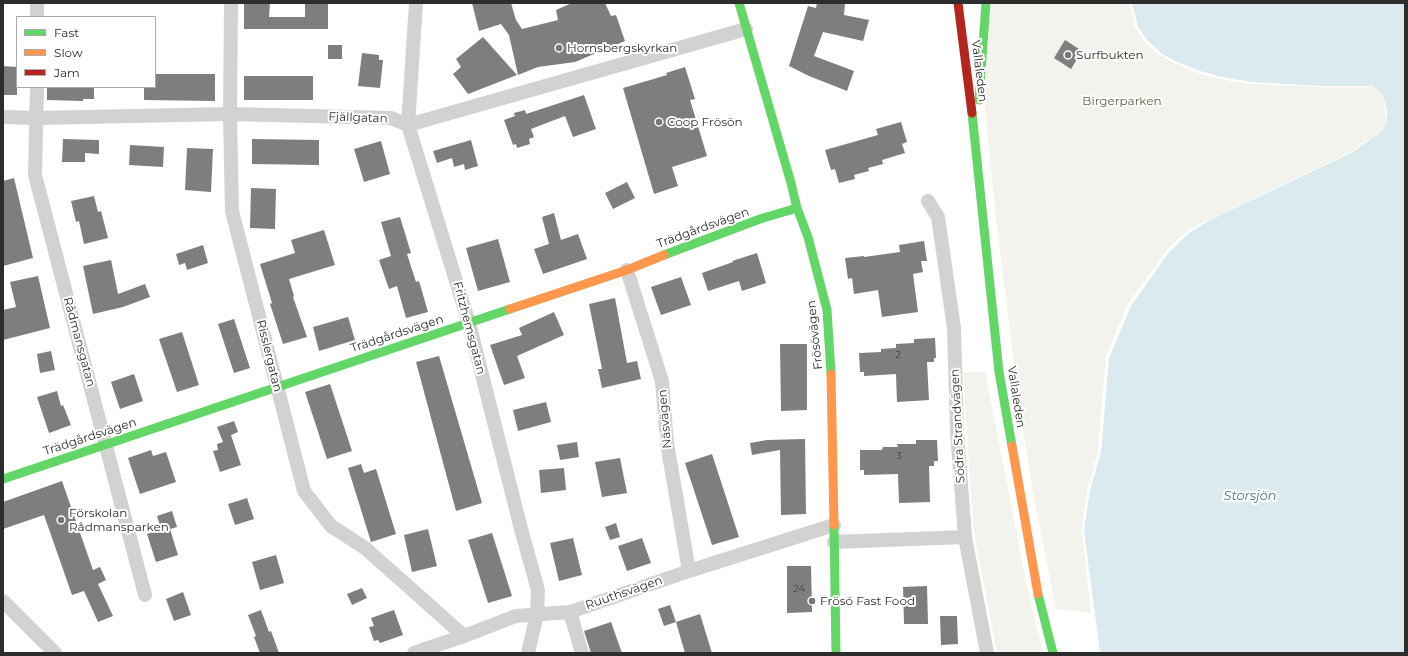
<!DOCTYPE html>
<meta charset="utf-8">
<style>
body{margin:0}
#map{position:relative;width:1408px;height:656px;overflow:hidden;background:#fff;font-family:Montserrat,sans-serif}
canvas{display:block}
.frame{position:absolute;inset:0;border:4px solid #2d2d2d;pointer-events:none}
.legend{position:absolute;left:16px;top:16px;width:140px;height:72px;box-sizing:border-box;background:#fff;border:1px solid #ababab;margin:0;padding:5px 7px;list-style:none;font-size:12px;color:#2d2d2d}
.legend li{display:flex;align-items:center;gap:8px;height:20px}
.legend b{width:20px;border:1px solid #ababab}
</style>
<div id="map">
<canvas width="1408" height="656"></canvas>
<div class="frame"></div>
<ul class="legend">
<li><b style="height:5px;background:#63d668"></b>Fast</li>
<li><b style="height:5px;background:#ff974d"></b>Slow</li>
<li><b style="height:5px;background:#b3261e"></b>Jam</li>
</ul>
</div>
<script>
const c = document.querySelector('canvas').getContext('2d');
c.lineJoin = 'round';
function fillPath(path, color) {
  c.fillStyle = color;
  c.fill(path, 'evenodd');
}
function poly(rows) {
  const path = new Path2D();
  for (const r of rows) {
    path.moveTo(r[0], r[1]);
    for (let i = 2; i < r.length; i += 2) path.lineTo(r[i], r[i + 1]);
  }
  return path;
}
function strokePath(path, color, width, dash) {
  c.strokeStyle = color;
  c.lineWidth = width;
  c.lineCap = dash ? 'butt' : 'round';
  c.setLineDash(dash || []);
  c.stroke(path);
}
function write(font, color, halo, rows, align = 'center') {
  c.font = font + ' Montserrat,sans-serif';
  c.lineWidth = 4;
  c.setLineDash([]);
  c.textBaseline = 'middle';
  c.strokeStyle = halo;
  c.fillStyle = color;
  for (const [text, x, y, turn = 0] of rows) {
    c.save();
    c.translate(x, y);
    c.rotate((+turn || 0) * Math.PI / 180);
    c.textAlign = isNaN(turn) ? turn : align;
    if (halo) c.strokeText(text, 0, 0);
    c.fillText(text, 0, 0);
    c.restore();
  }
}
fillPath(poly([
 [992,3,1129,3,1135,27,1144,41,1159,55,1176,64,1198,73,1224,80,1252,84,1321,87,1372,87,1383,95,1386,124,1380,132,1351,152,1190,229,1167,250,1128,304,1106,356,1098,452,1087,490,1082,529,1091,613,1056,609,1034,498,1021,418,996,218,984,98],
 [985,371,1028,592,1043,653,997,653,973,527,963,373]
]), '#f1f3ec');
fillPath(poly([
 [1132,3,1405,3,1405,653,1100,653,1084,530,1090,490,1101,453,1109,358,1131,306,1169,252,1189,233,1212,219,1351,153,1381,132,1386,124,1387,111,1383,95,1372,86,1322,86,1252,82,1226,78,1200,71,1177,62,1162,54,1146,39,1138,26]
]), '#daeaee');
fillPath(poly([
 [244,3,270,3,269,17,305,17,305,3,328,3,328,29,244,29],
 [472,3,511,3,516,20,522,29,558,20,556,10,572,3,605,3,611,16,616,15,625,41,575,62,538,67,518,75,509,35,501,24,479,31],
 [817,3,845,3,844,15,869,20,863,41,823,32,814,56,854,71,847,91,809,76,789,66,808,6,816,8],
 [483,37,517,75,468,94,453,74,461,67,456,59],
 [1065,40,1082,51,1071,69,1054,58],
 [328,45,342,45,342,59,328,59],
 [362,53,379,55,379,60,383,60,380,88,358,86],
 [3,66,17,67,17,95,3,95],
 [685,67,695,99,690,100,707,156,672,167,678,186,654,194,623,88,667,75,666,73],
 [155,74,215,74,215,101,144,100,144,87,155,87],
 [244,76,313,76,313,100,244,100],
 [47,87,94,87,94,99,83,99,83,101,47,100],
 [584,95,596,129,573,137,565,116,531,129,534,137,529,139,530,144,517,148,516,144,513,145,504,120,515,116,514,113,525,110,526,114],
 [901,122,907,142,902,144,905,153,882,160,883,164,868,168,869,171,854,175,855,179,839,183,835,169,831,170,825,150,878,135,876,129],
 [63,139,99,140,99,154,85,153,85,162,62,162],
 [252,139,319,140,319,165,252,164],
 [471,140,478,166,465,170,464,164,454,167,452,158,437,163,433,151],
 [381,141,390,174,364,182,354,149],
 [130,145,164,147,163,167,129,165],
 [187,148,213,149,211,192,185,190],
 [14,178,33,258,3,266,3,181],
 [627,182,635,198,613,209,605,193],
 [251,188,276,189,275,229,250,228],
 [94,196,98,212,101,211,108,238,84,244,79,221,76,222,71,201],
 [554,213,561,240,578,234,587,259,543,274,534,249,549,244,542,217],
 [400,217,411,253,407,254,416,282,419,281,428,312,406,318,397,286,389,289,379,260,391,256,381,222],
 [324,230,335,265,289,279,294,296,293,297,307,337,283,344,270,304,272,303,260,264,295,253,291,240],
 [498,239,510,282,478,291,466,248],
 [924,241,927,261,921,261,923,272,913,274,918,312,882,317,878,290,854,294,852,278,848,279,845,258,864,256,864,257,900,252,899,245],
 [203,245,208,263,187,270,185,263,179,265,176,254],
 [757,253,766,283,742,291,739,281,708,291,702,273,733,262,732,261],
 [111,260,118,294,145,284,150,297,123,307,93,314,83,266],
 [38,276,50,328,3,340,3,310,16,307,10,282],
 [681,277,691,305,661,315,651,287],
 [615,298,627,363,637,361,641,379,602,388,598,369,602,369,589,304],
 [554,312,564,335,517,356,525,378,504,385,490,345,522,335,519,328],
 [348,317,355,340,319,351,313,327],
 [234,319,250,368,234,373,218,324],
 [182,332,199,385,177,392,159,339],
 [935,338,936,358,934,358,934,362,927,362,929,400,897,402,896,374,864,376,864,372,860,372,859,353,881,352,881,349,896,348,896,344,914,343,914,339],
 [780,344,807,344,807,410,781,411],
 [51,351,55,370,40,373,37,354],
 [439,356,482,503,456,511,416,362],
 [134,374,143,401,120,409,111,382],
 [330,384,352,451,327,459,305,392],
 [57,391,61,406,63,405,71,425,49,433,37,397],
 [546,402,551,422,518,431,513,410],
 [234,421,238,432,231,435,241,465,220,472,213,451,218,450,217,444,223,442,217,427],
 [805,439,806,514,781,515,780,450,752,455,750,443,767,440],
 [916,440,937,440,938,461,934,461,934,466,929,466,930,502,899,503,898,474,864,475,864,470,860,470,860,450,882,450,883,447,898,447,897,444,916,444],
 [577,442,579,457,560,460,557,445],
 [151,450,153,456,166,452,176,482,140,494,128,458],
 [712,454,739,537,712,545,685,463],
 [620,458,627,493,602,497,595,462],
 [361,464,364,473,376,469,396,534,371,542,348,468],
 [564,468,566,490,541,493,539,470],
 [62,481,93,570,100,567,106,580,98,584,113,616,98,622,84,591,72,595,44,515,3,529,3,502],
 [247,498,254,519,235,525,228,504],
 [172,511,177,527,170,529,178,555,156,562,147,534,161,529,157,516],
 [616,523,620,537,610,540,605,527],
 [428,529,437,566,412,572,404,535],
 [492,533,512,596,488,603,468,540],
 [573,538,582,575,559,581,550,543],
 [642,538,651,563,627,571,618,546],
 [276,555,284,583,260,590,252,562],
 [787,566,811,566,812,612,787,613],
 [927,586,928,624,904,624,903,587],
 [362,588,367,598,352,605,347,594],
 [183,592,191,615,174,621,166,599],
 [670,605,676,622,664,626,658,609],
 [261,610,269,632,271,631,279,653,260,653,254,637,256,636,248,615],
 [394,610,403,635,380,643,378,640,374,641,369,627,374,626,371,618],
 [700,614,712,653,685,653,676,622],
 [940,616,957,616,958,644,941,645],
 [611,622,622,653,591,653,584,631]
]), '#7e7e7e');
strokePath(poly([
 [231,3,230,114,232,211,304,491,331,526,365,548,464,636],
 [416,3,408,125,469,323,521,529,538,590,537,614,528,653],
 [37,17,37,3],
 [37,87,35,175,145,595],
 [3,117,36,118,230,114,391,118,408,125,746,29],
 [928,201,938,217,954,328,957,432,965,537,987,653],
 [627,270,662,381,667,443,689,571],
 [834,542,965,537],
 [3,601,55,653],
 [570,612,582,653],
 [414,653,464,636,516,616,570,612,689,571,834,525]
]), '#d2d2d2', 14);
strokePath(poly([
 [739,3,791,183,797,208,808,237,827,310,831,374],
 [979,100,986,3],
 [972,113,999,372,1012,446],
 [664,255,760,219,797,208],
 [3,479,510,309],
 [834,525,836,653],
 [1038,594,1053,653]
]), '#63d668', 9);
strokePath(poly([
 [510,309,627,270,664,255],
 [831,374,834,525],
 [1012,446,1038,594]
]), '#ff974d', 9);
strokePath(poly([
 [958,3,972,113]
]), '#b3261e', 9);
for (const [x, y, r, color] of [
 [559,48,4,"#767676"],
 [1068,55,4,"#767676"],
 [659,122,4,"#767676"],
 [61,520,4,"#767676"],
 [812,601,4,"#767676"]
]) {
  const dot = new Path2D();
  dot.arc(x, y, r, 0, 2 * Math.PI);
  c.fillStyle = color;
  c.fill(dot);
  strokePath(dot, '#fff', 1.5);
}
write('10px', '#414141', null, [
 ["2",898,355],
 ["3",899,456],
 ["24",799,589]
]);
write('12px', '#2d2d2d', '#fff', [
 ["Hornsbergskyrkan",567,48],
 ["Surfbukten",1076,55],
 ["Coop Frösön",667,122],
 ["Förskolan",69,513],
 ["Rådmansparken",69,527],
 ["Frösö Fast Food",820,601]
], 'left');
write('12px', '#2d2d2d', '#fff', [
 ["Vallaleden",979,71,83],
 ["Fjällgatan",358,118,2],
 ["Trädgårdsvägen",703,228,-20],
 ["Fritzhemsgatan",469,328,75],
 ["Trädgårdsvägen",397,334,-18],
 ["Frösövägen",815,335,-96],
 ["Rådmansgatan",79,342,75],
 ["Risslergatan",269,356,76],
 ["Vallaleden",1016,397,81],
 ["Näsvägen",665,419,-95],
 ["Södra Strandvägen",958,426,-93],
 ["Trädgårdsvägen",90,437,-18],
 ["Ruuthsvägen",624,593,-19]
]);
write('12px', '#576440', '#fff', [
 ["Birgerparken",1122,101]
]);
write('italic 13px', '#447886', '#fff', [
 ["Storsjön",1250,496]
]);
</script>
